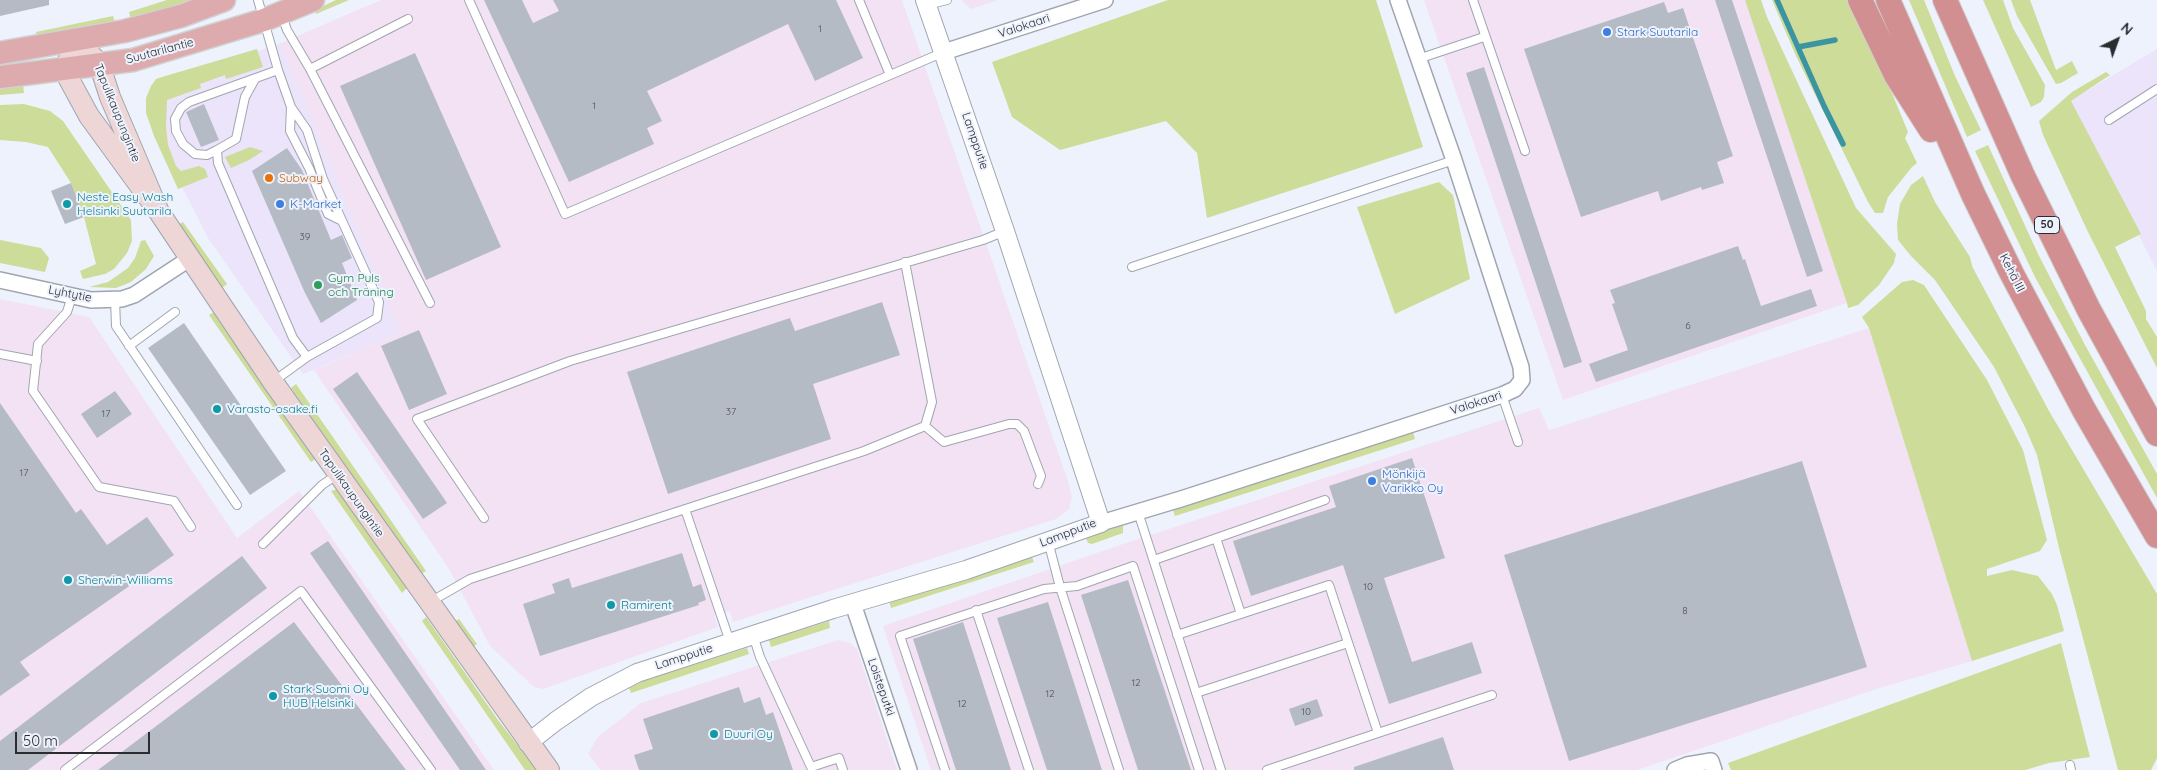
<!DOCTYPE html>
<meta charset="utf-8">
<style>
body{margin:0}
#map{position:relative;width:2157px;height:770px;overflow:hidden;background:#edf2fd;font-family:Quicksand,sans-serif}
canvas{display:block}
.north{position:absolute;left:2092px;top:15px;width:50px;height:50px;-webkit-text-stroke:4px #edf2fd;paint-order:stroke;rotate:42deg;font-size:14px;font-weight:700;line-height:20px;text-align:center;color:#2a2c30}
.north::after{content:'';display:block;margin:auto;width:18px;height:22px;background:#2a2c30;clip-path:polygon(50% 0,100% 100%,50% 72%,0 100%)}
.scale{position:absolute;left:15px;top:732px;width:135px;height:22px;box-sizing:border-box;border:2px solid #2a2c30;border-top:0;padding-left:6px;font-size:15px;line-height:18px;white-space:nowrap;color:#2a2c30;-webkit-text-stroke:4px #edf2fd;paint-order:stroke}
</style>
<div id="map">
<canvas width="2157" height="770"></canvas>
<div class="north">N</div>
<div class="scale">50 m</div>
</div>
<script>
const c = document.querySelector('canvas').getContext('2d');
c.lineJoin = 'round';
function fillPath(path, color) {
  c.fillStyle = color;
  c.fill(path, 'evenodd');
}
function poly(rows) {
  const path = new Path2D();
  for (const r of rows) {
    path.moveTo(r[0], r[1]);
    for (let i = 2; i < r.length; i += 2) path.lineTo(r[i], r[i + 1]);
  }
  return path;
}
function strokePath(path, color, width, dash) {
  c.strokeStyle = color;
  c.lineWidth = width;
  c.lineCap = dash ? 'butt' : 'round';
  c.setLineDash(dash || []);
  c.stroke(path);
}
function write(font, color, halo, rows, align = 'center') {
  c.font = font + ' Quicksand,sans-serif';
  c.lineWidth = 4;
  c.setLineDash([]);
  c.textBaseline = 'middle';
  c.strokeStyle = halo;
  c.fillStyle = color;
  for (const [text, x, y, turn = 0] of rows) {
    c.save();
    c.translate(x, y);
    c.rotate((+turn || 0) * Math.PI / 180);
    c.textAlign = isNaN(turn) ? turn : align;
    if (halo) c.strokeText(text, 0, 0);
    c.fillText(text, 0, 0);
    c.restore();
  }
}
fillPath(poly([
 [281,43,401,333,303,374,208,238,174,171,157,126,164,89,193,74],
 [2157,49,2157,271,2070,101]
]), '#ebe4fa');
fillPath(poly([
 [381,0,902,0,1069,484,1072,498,1069,509,1056,519,733,622,730,611,714,615,718,627,543,689,534,687,490,646,449,569,314,370,401,333,281,43],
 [961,0,998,0,971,9],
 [1424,0,1753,0,1855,303,1847,303,1563,400],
 [0,299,89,317,237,538,299,491,494,770,0,770],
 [1869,328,1972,661,1873,690,1637,770,931,770,883,626,1135,540,1539,408,1549,430],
 [838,640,850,643,857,649,897,770,601,770,588,754,598,737,641,703]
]), '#f2e2f4');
fillPath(poly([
 [167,0,195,0,131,20,129,12],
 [336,0,349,0,316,14,315,10],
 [1168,0,1376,0,1423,147,1207,218,1197,153,1166,121,1060,150,1012,117,992,62],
 [1745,0,1761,0,1767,17,1856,208,1896,254,1894,263,1879,285,1858,305,1848,308,1847,303],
 [1772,0,1848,0,1887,81,1908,132,1905,138,1917,163,1912,167,1888,197,1883,213,1875,213,1868,202,1796,56],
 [1909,0,1924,0,1955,76,1981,130,1967,137],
 [1983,0,2003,0,2013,28,2045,85,2044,97,2041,102,2031,107],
 [2011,0,2030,0,2056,70,2072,61,2078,73,2061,83,2056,84,2017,16],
 [113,16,115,23,37,38,36,32],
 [257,49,263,67,226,79,225,75,200,84,201,88,167,100,166,127,168,145,176,166,181,171,199,166,205,169,208,177,178,189,154,136,146,113,146,98,151,86,156,79,162,77],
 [2106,72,2110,75,2071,101,2141,234,2115,247,2146,311,2146,319,2157,337,2157,368,2088,232,2043,135,2039,121,2072,92],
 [23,84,24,93,0,95,0,86],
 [24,104,50,111,63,121,131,220,132,241,127,253,114,269,105,274,83,279,80,271,96,264,84,217,71,183,48,147,26,142,0,140,0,105],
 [1988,145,2038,254,2085,345,2157,474,2157,498,2035,277,1975,151],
 [250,147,263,151,249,160,231,168,225,157],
 [1923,176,1935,202,1970,257,1972,266,2049,411,2157,594,2157,758,2151,770,2118,770,2060,552,2037,455,2025,427,1994,367,1935,280,1911,256,1898,240,1897,224,1900,204,1911,185],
 [1439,182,1453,195,1470,279,1395,314,1357,207],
 [183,222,227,284,222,288,178,225],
 [0,240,41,248,49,258,45,272,0,263],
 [145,240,154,256,146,269,131,282,116,288,89,287,108,282,128,268,135,258,141,241],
 [1913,280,1924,285,1987,380,2023,450,2047,540,2040,551,1987,569,1987,576,2012,570,2038,576,2052,594,2057,605,2064,631,1972,661,1869,328,1862,317,1902,282],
 [214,312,316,459,311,462,209,315],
 [296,384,426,571,421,574,291,388],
 [1413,432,1415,439,1175,516,1173,510],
 [337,489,407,588,402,593,331,491],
 [1123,525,1123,533,1092,544,1088,543,1086,538],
 [1031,555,1034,562,891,608,889,601],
 [426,617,498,720,537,770,525,770,422,621],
 [459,619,477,644,472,648,454,622],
 [829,621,830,628,771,647,769,640],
 [2061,643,2090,757,2049,763,2025,770,1731,770,1728,763],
 [747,648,749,654,631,693,629,688,645,680]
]), '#cddc99');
strokePath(poly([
 [1777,0,1824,106,1843,144],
 [1798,47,1835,40]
]), '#3b94a1', 5.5);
fillPath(poly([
 [0,0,49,0,49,5,0,16],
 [484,0,522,0,533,23,559,11,553,0,836,0,863,58,815,81,788,24,647,91,662,121,647,128,654,144,569,182],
 [1715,0,1732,0,1823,271,1807,277],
 [1664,2,1668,13,1683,8,1733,156,1717,162,1724,183,1702,190,1701,187,1661,201,1658,191,1581,217,1524,49],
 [415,53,501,247,426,280,340,86],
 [1484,67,1582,362,1564,368,1466,73],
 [204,104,219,140,201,147,186,112],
 [287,148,302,170,331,240,342,235,352,258,342,263,357,300,321,323,305,293,252,171],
 [71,183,84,217,65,224,51,191],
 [1738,246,1743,260,1745,259,1761,306,1811,289,1817,306,1596,382,1589,364,1628,350,1612,304,1615,303,1610,290],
 [882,302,900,355,813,384,831,439,668,494,627,372,790,318,795,331],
 [184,323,286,471,250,495,148,348],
 [419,330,447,394,409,410,381,346],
 [357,372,447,503,423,519,333,389],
 [115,391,132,414,97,438,81,414],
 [0,403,76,513,81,509,107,545,147,517,174,555,20,662,30,675,0,696],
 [1412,458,1445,558,1384,578,1412,662,1472,642,1482,673,1389,704,1343,565,1251,596,1233,541,1336,507,1329,486],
 [1802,461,1867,667,1569,761,1504,555],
 [328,541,486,770,460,770,310,553],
 [682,553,693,587,701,584,706,600,698,603,699,605,540,656,523,604,555,593,552,584,569,578,572,588],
 [242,556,267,588,28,770,0,770,0,741],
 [1128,580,1191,770,1138,770,1081,595],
 [1048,602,1102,770,1047,770,997,618],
 [294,622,406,770,98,770],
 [963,622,1011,770,956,770,913,639],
 [739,687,744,703,760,697,766,715,773,712,793,770,639,770,634,755,653,749,643,719],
 [1317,699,1323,716,1295,726,1289,709],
 [1443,737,1454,770,1354,770,1354,767]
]), '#b5bbc4');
const service = poly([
 [469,0,565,214,944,52],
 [859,0,890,75],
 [1473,0,1525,151],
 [927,5,947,0],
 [282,16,287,30,310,69,430,303],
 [1418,59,1484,37],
 [310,69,408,19],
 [255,79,245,97,236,139,217,150,218,163,293,338,307,357],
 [291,107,290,131,309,168,328,214,342,221],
 [2109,120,2157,89],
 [217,150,207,155,195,154,183,144,176,131,175,119,181,108,189,102,278,70,258,0],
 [1132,267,1454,160],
 [72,296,67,312,38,344,33,391,99,487,174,501,191,527],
 [115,299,116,326,237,505],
 [129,346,175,312],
 [0,354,37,361],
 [274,381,307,357,377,318,379,302,323,179,307,130,291,107,278,70],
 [1502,395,1518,442],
 [925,426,944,442,1009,424,1017,424,1024,431,1041,476,1038,484],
 [685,509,730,642],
 [1138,512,1221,770],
 [484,518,417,419,570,361,983,240,1005,231],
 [1216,538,1241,614],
 [1048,541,1060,587,1119,770],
 [263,544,322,485,338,474],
 [1154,560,1325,500],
 [430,602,470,579,864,451,925,426,932,402,905,262],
 [976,610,1029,770],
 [753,635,760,657,811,767,839,758,843,770],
 [1177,635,1329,585,1378,733],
 [1196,693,1348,643],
 [2070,765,2071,770],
 [65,770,301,591,431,770],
 [945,770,900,636,1044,589,1077,586,1133,566,1199,770],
 [1267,770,1492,695]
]);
const minor = poly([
 [944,52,1105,0],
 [0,280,91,300,122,299,134,295,189,259],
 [1101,523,1181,499,1502,395,1515,389,1522,380,1521,367,1454,160,1398,0],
 [853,604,909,770],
 [1675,770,1687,765,1711,761,1714,770]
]);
const tertiary = poly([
 [528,743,556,721,591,697,637,673,833,609,966,570,1101,523,1005,231,925,0]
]);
const secondary = poly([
 [159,212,110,97,99,63,77,41,64,70,89,116,159,212,273,382,549,770]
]);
const primary = poly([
 [0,53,125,31,181,16,224,0],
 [0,77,133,60,264,20,313,0]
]);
const trunk = poly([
 [1860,0,1896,75,1931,130],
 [1888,0,1973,194,2012,274,2084,410,2157,536],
 [1945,0,2023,176,2089,310,2157,434]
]);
strokePath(service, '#a0a6af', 10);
strokePath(minor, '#a0a6af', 18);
strokePath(tertiary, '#a0a6af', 20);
strokePath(secondary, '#a0a6af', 22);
strokePath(primary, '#d0d1d1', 25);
strokePath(trunk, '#d0d1d1', 26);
strokePath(service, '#fff', 8);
strokePath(minor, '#fff', 15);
strokePath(tertiary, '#fff', 18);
strokePath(secondary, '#eed5d6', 20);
strokePath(primary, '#ddabad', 22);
strokePath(trunk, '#d28f92', 24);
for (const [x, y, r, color] of [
 [1607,32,5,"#3f7fe0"],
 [269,178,5,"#e8710a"],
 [67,204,5,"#0f9aa8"],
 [280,204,5,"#3f7fe0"],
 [318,285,5,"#2e9e5b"],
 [217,409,5,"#0f9aa8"],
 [1372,481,5,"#3f7fe0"],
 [68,580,5,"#0f9aa8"],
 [611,605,5,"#0f9aa8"],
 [273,696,5,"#0f9aa8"],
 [714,734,5,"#0f9aa8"]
]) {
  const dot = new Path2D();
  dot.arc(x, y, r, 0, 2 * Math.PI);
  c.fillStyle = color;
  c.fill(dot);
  strokePath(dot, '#edf2fd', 2);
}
write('10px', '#4d5055', null, [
 ["1",820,29],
 ["1",594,106],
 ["39",305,237],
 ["6",1688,326],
 ["37",731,412],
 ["17",106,414],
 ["17",24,473],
 ["10",1368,587],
 ["8",1685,611],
 ["12",1136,683],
 ["12",1050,694],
 ["12",962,704],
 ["10",1306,712]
]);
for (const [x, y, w] of [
 [2047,225,25]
]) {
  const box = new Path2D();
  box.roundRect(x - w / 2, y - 8.5, w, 17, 4);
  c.fillStyle = '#edf2fd';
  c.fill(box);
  strokePath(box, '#2a2c30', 1);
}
write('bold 11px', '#2a2c30', null, [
 ["50",2047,225]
]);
write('12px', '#2a2c30', '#edf2fd', [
 ["Valokaari",1024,26,-18],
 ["Suutarilantie",160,51,-15],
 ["Tapulikaupungintie",117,113,68],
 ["Lampputie",975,141,71],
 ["Kehä III",2012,273,63],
 ["Lyhtytie",70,294,11],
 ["Valokaari",1476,403,-18],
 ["Tapulikaupungintie",351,493,55],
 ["Lampputie",1068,533,-21],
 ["Lampputie",684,657,-18],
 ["Loisteputki",881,687,71]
]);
write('12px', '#366cbe', '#edf2fd', [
 ["Stark Suutarila",1617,32],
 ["K-Market",290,204],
 ["Mönkijä",1382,474],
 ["Varikko Oy",1382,488]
], 'left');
write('12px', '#c56008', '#edf2fd', [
 ["Subway",279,178]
], 'left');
write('12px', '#0d838f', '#edf2fd', [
 ["Neste Easy Wash",77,197],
 ["Helsinki Suutarila",77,211],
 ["Varasto-osake.fi",227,409],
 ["Sherwin-Williams",78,580],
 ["Ramirent",621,605],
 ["Stark Suomi Oy",283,689],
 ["HUB Helsinki",283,703],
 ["Duuri Oy",724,734]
], 'left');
write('12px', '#27864d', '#edf2fd', [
 ["Gym Puls",328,278],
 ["och Träning",328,292]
], 'left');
</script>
